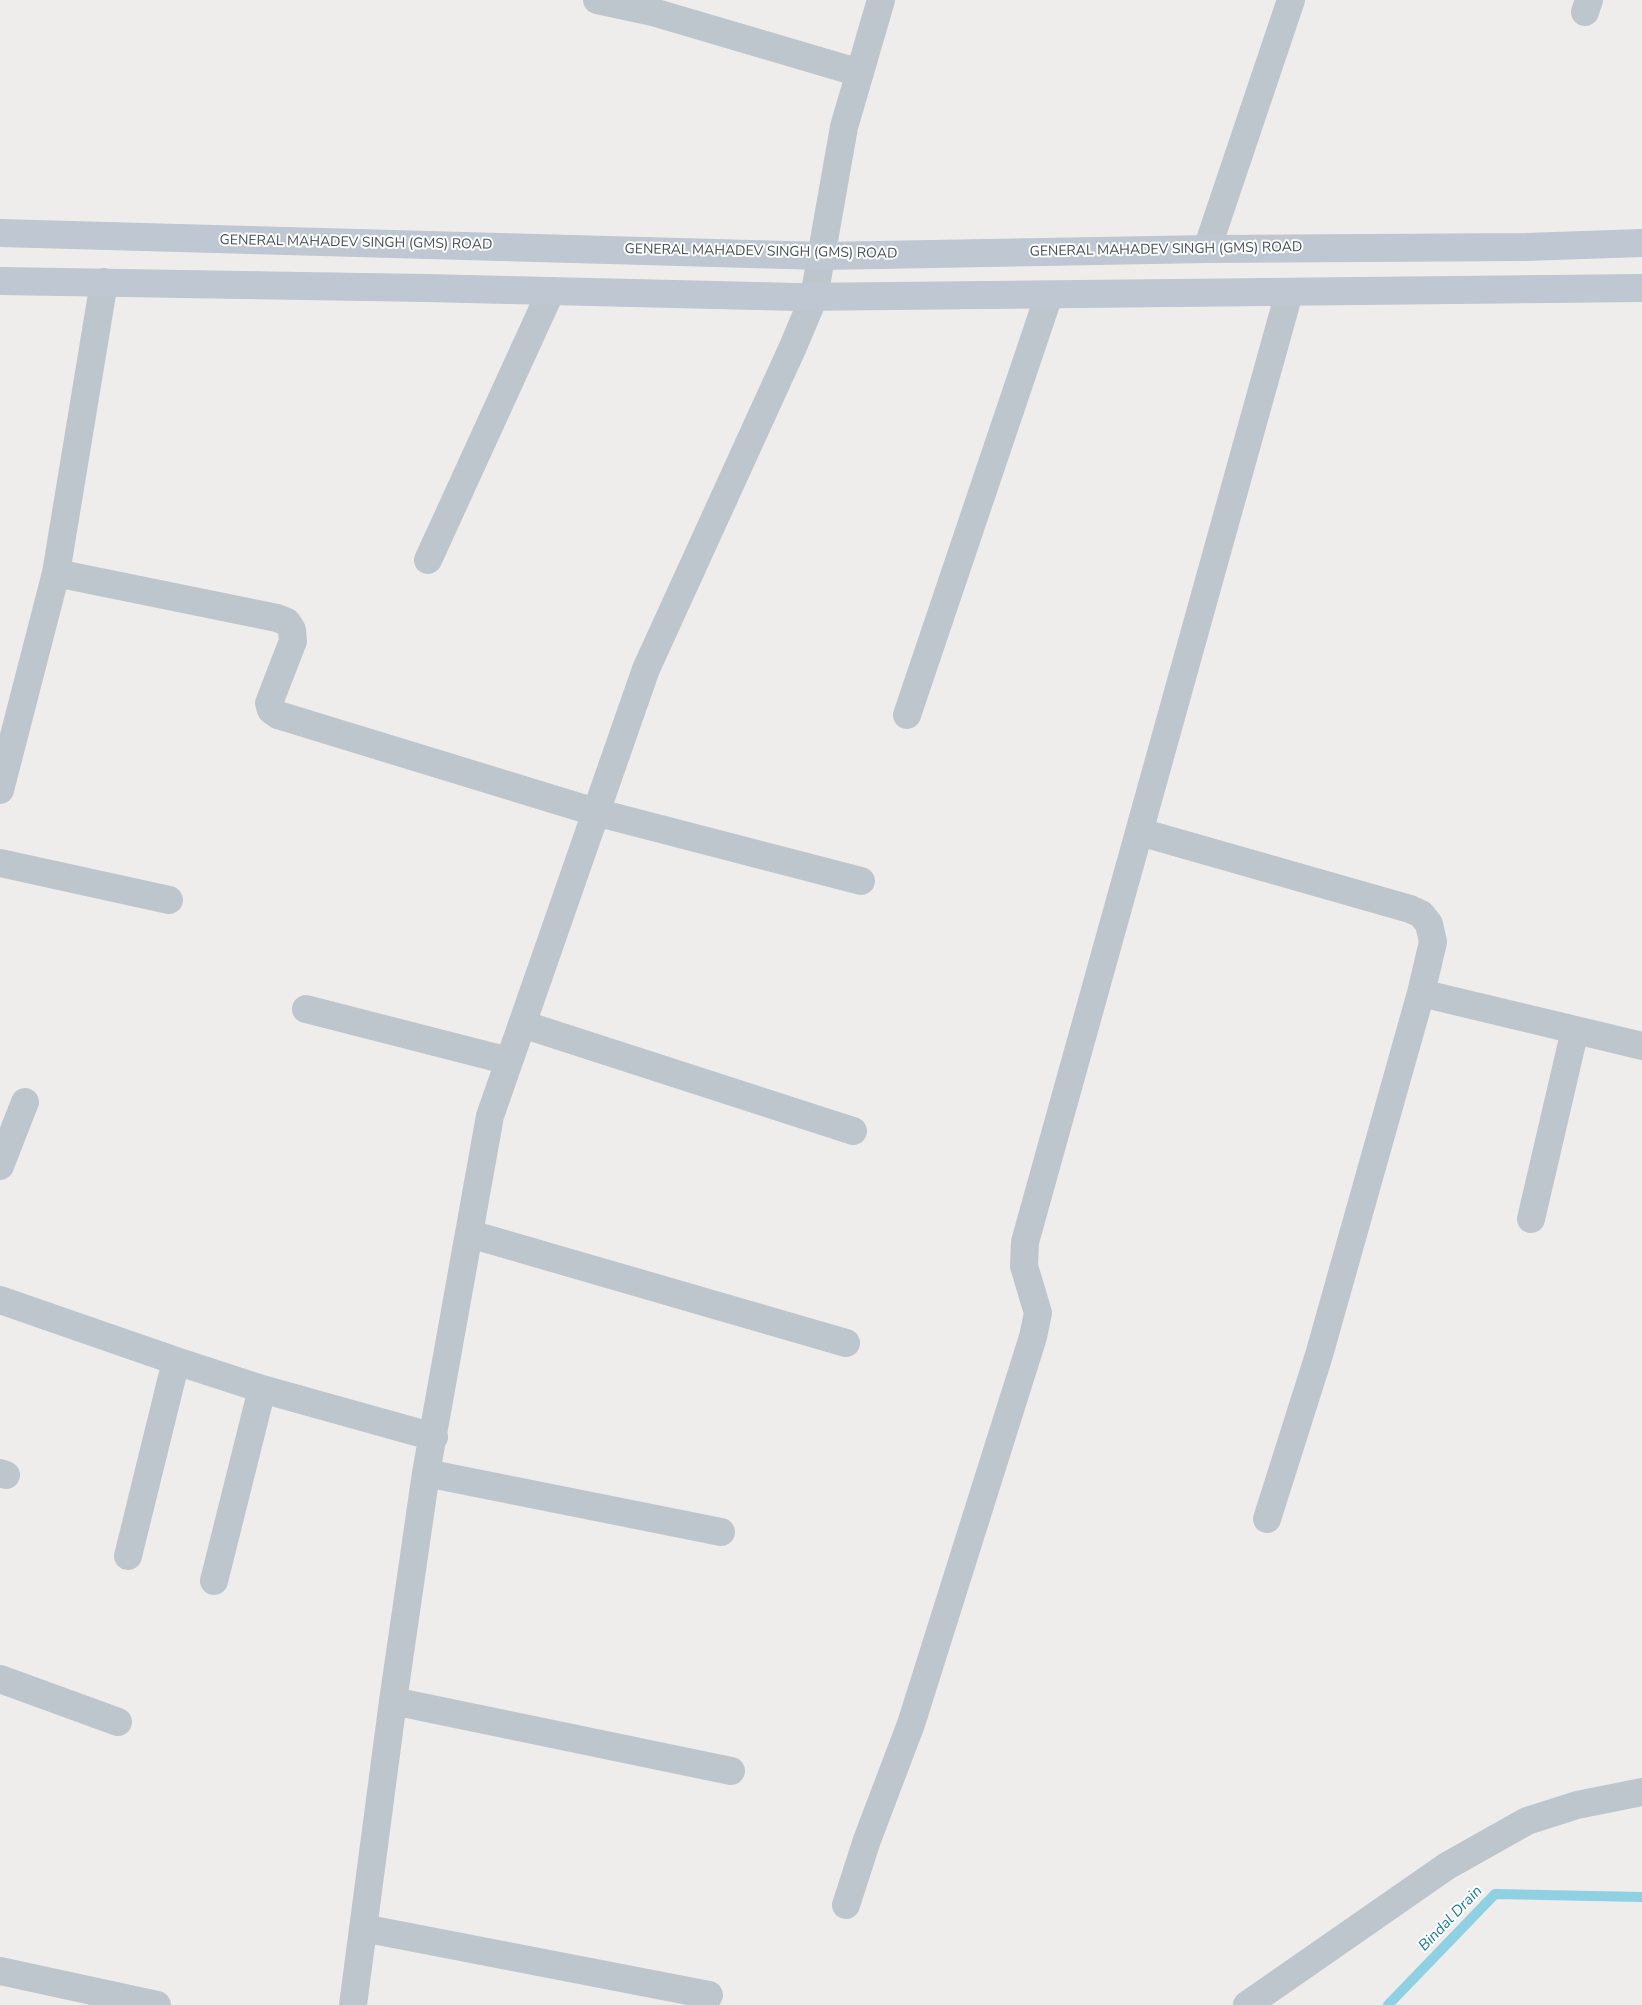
<!DOCTYPE html>
<style>
body{margin:0}
canvas{display:block;background:#efecec}
</style>
<canvas width="1642" height="2005"></canvas>
<script>
const c = document.querySelector('canvas').getContext('2d');
c.lineJoin = 'round';
function poly(rows) {
  const path = new Path2D();
  for (const r of rows) {
    path.moveTo(r[0], r[1]);
    for (let i = 2; i < r.length; i += 2) path.lineTo(r[i], r[i + 1]);
  }
  return path;
}
function strokePath(path, color, width, dash) {
  c.strokeStyle = color;
  c.lineWidth = width;
  c.lineCap = dash ? 'butt' : 'round';
  c.setLineDash(dash || []);
  c.stroke(path);
}
function write(font, color, halo, rows, align = 'center') {
  c.font = font + ' "Nunito Sans",sans-serif';
  c.lineWidth = 4;
  c.setLineDash([]);
  c.textBaseline = 'middle';
  c.strokeStyle = halo;
  c.fillStyle = color;
  for (const [text, x, y, turn = 0] of rows) {
    c.save();
    c.translate(x, y);
    c.rotate((+turn || 0) * Math.PI / 180);
    c.textAlign = isNaN(turn) ? turn : align;
    if (halo) c.strokeText(text, 0, 0);
    c.fillText(text, 0, 0);
    c.restore();
  }
}
strokePath(poly([
 [1388,2005,1495,1894,1642,1897]
]), '#8fd0e2', 10);
strokePath(poly([
 [597,0,653,12,860,73],
 [1585,12,1589,0],
 [1207,249,1291,0],
 [428,560,551,291],
 [56,573,277,618,287,622,292,630,293,641,269,703,271,710,278,715,595,812,861,881],
 [907,715,1049,295],
 [0,790,56,573,104,282],
 [1140,832,1410,909,1421,914,1429,924,1433,942,1421,993,1642,1046],
 [0,863,169,900],
 [306,1009,509,1061],
 [522,1024,853,1131],
 [0,1166,25,1102],
 [1531,1219,1575,1030],
 [470,1234,846,1343],
 [0,1300,176,1361,262,1389,434,1437],
 [0,1473,6,1475],
 [426,1473,721,1532],
 [1267,1519,1319,1355,1421,993],
 [128,1556,176,1361],
 [214,1581,262,1389],
 [0,1679,118,1722],
 [393,1701,731,1771],
 [846,1905,867,1840,911,1724,1033,1337,1038,1313,1024,1266,1025,1242,1289,293],
 [363,1928,709,1995],
 [0,1971,157,2005],
 [353,2005,393,1701,426,1473,490,1116,646,669,792,349,814,297,844,127,881,0],
 [1247,2005,1447,1866,1527,1821,1577,1805,1642,1792]
]), '#bec6cd', 28);
strokePath(poly([
 [0,233,822,256,1207,249,1525,247,1642,243],
 [0,281,426,288,798,297,1642,288]
]), '#bec7d2', 28);
write('14px', '#464f57', '#fff', [
 ["GENERAL MAHADEV SINGH (GMS) ROAD",356,243,1],
 ["GENERAL MAHADEV SINGH (GMS) ROAD",1166,250,-1],
 ["GENERAL MAHADEV SINGH (GMS) ROAD",761,252,1]
]);
write('italic 15px', '#197c97', '#fff', [
 ["Bindal Drain",1451,1919,-46]
]);
</script>
